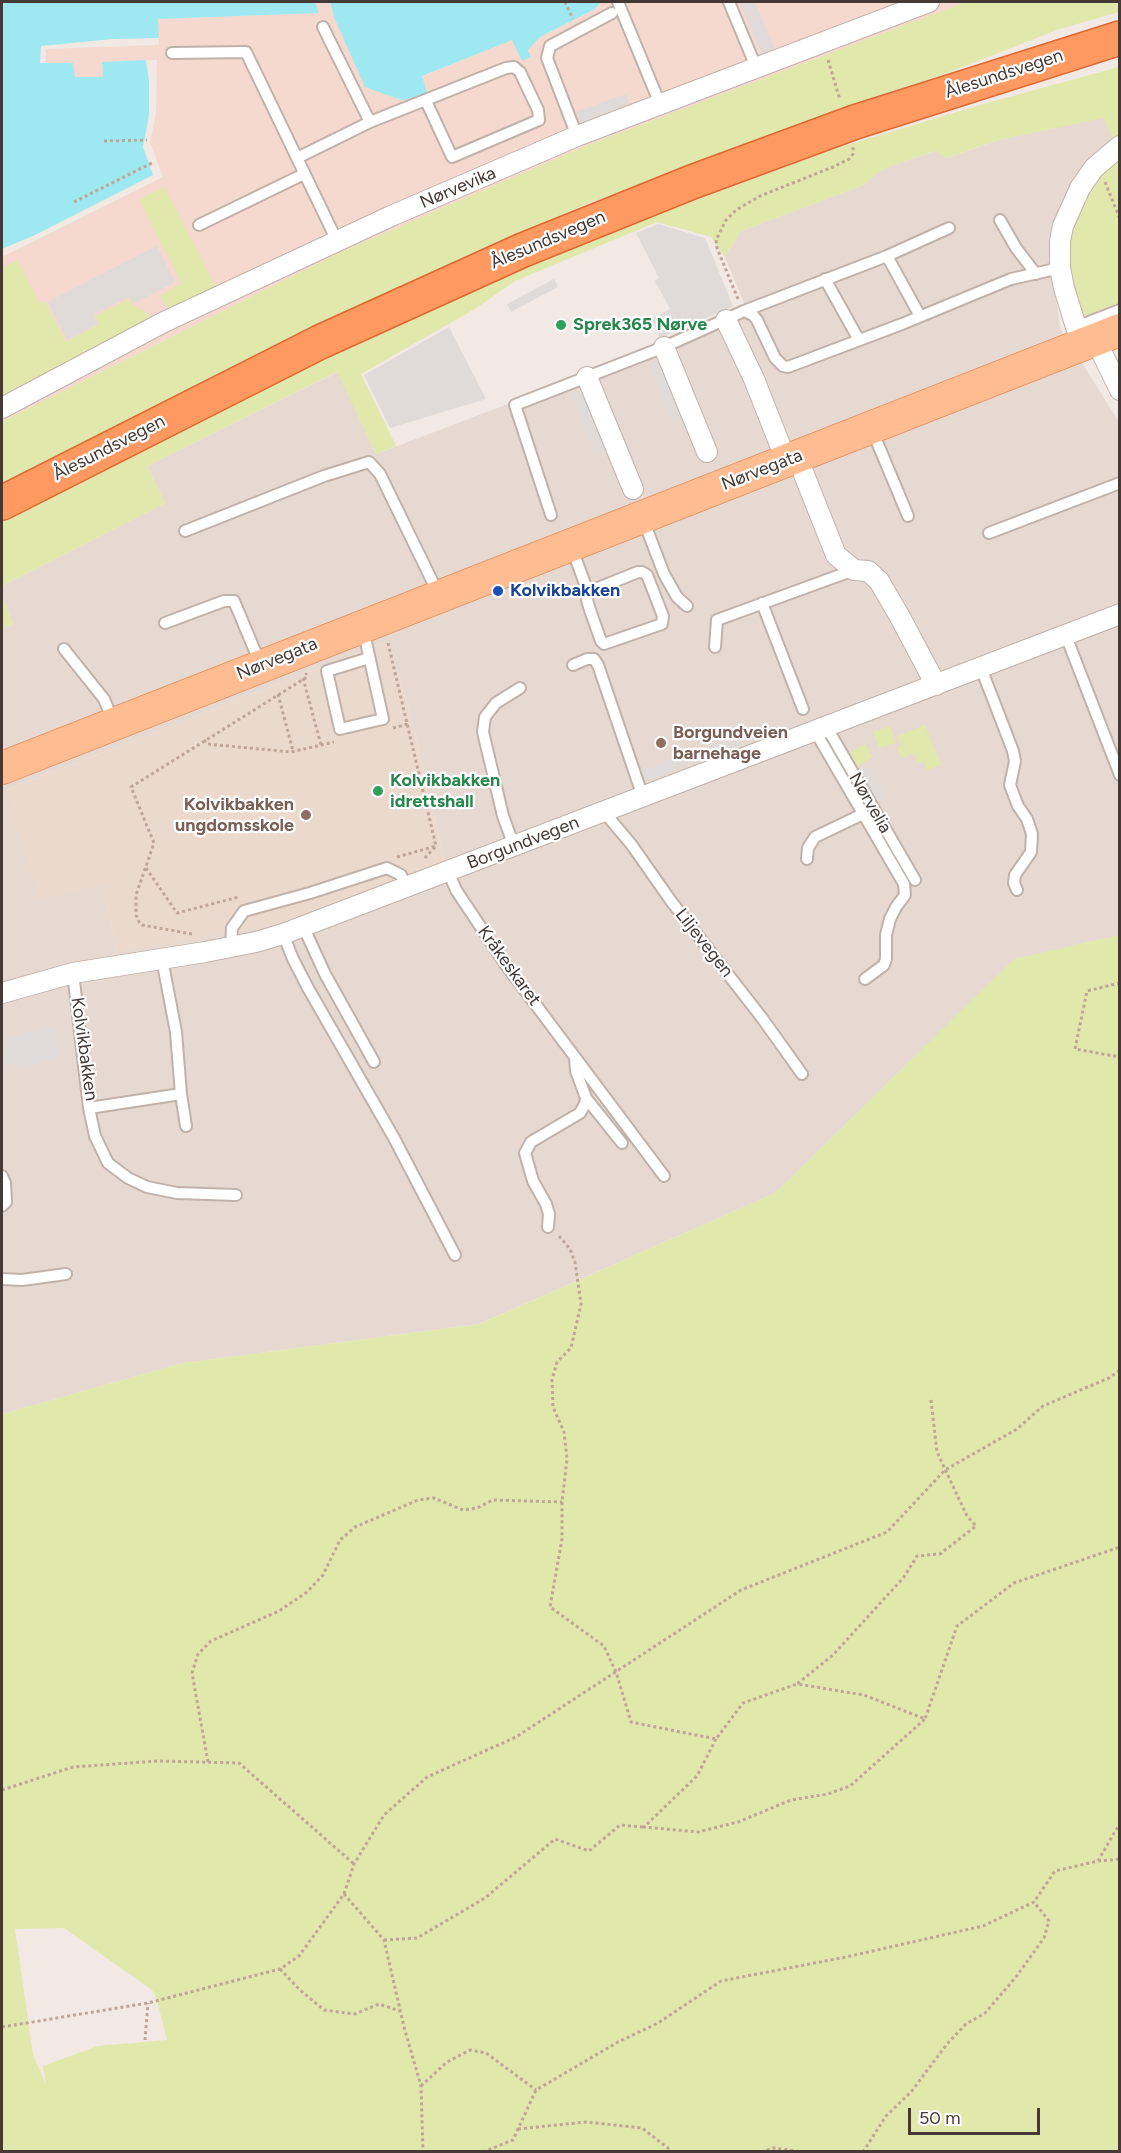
<!DOCTYPE html>
<meta charset="utf-8">
<style>
body{margin:0}
#map{position:relative;width:1121px;height:2153px;overflow:hidden;background:#f2e9e4;font-family:Figtree,sans-serif}
canvas{display:block}
.frame{position:absolute;inset:0;border:3px solid #443934;pointer-events:none}
.scale{position:absolute;left:908px;top:2108px;width:132px;height:27px;box-sizing:border-box;border:3px solid #443934;border-top:0;padding-left:8px;font-size:18px;line-height:21px;white-space:nowrap;color:#443934;-webkit-text-stroke:4px #fff;paint-order:stroke}
</style>
<div id="map">
<canvas width="1121" height="2153"></canvas>
<div class="frame"></div>
<div class="scale">50 m</div>
</div>
<script>
const c = document.querySelector('canvas').getContext('2d');
c.lineJoin = 'round';
function fillPath(path, color) {
  c.fillStyle = color;
  c.fill(path, 'evenodd');
}
function poly(rows) {
  const path = new Path2D();
  for (const r of rows) {
    path.moveTo(r[0], r[1]);
    for (let i = 2; i < r.length; i += 2) path.lineTo(r[i], r[i + 1]);
  }
  return path;
}
function strokePath(path, color, width, dash) {
  c.strokeStyle = color;
  c.lineWidth = width;
  c.lineCap = dash ? 'butt' : 'round';
  c.setLineDash(dash || []);
  c.stroke(path);
}
function write(font, color, halo, rows, align = 'center') {
  c.font = font + ' Figtree,sans-serif';
  c.lineWidth = 4.5;
  c.setLineDash([]);
  c.textBaseline = 'middle';
  c.strokeStyle = halo;
  c.fillStyle = color;
  for (const [text, x, y, turn = 0] of rows) {
    c.save();
    c.translate(x, y);
    c.rotate((+turn || 0) * Math.PI / 180);
    c.textAlign = isNaN(turn) ? turn : align;
    if (halo) c.strokeText(text, 0, 0);
    c.fillText(text, 0, 0);
    c.restore();
  }
}
fillPath(poly([
 [1104,117,1114,142,1051,259,1060,328,1119,422,1119,935,1014,960,775,1193,479,1324,183,1363,2,1414,2,629,13,623,2,597,2,586,165,503,147,466,338,372,376,454,508,404,745,305,725,257,741,231,864,185,882,169,936,151,947,158,999,140],
 [389,641,414,728,445,863,368,890,117,952,103,884,6,790]
]), '#e6d9d2');
fillPath(poly([
 [315,2,330,2,334,17,392,96,401,100,421,77,513,39,522,61,531,57,528,50,540,37,595,9,601,2,966,2,593,143,341,252,2,422,2,257,163,177,150,142,156,114,157,60,103,62,103,77,74,78,73,63,46,64,46,49,159,45,158,19,318,13]
]), '#f5d8ce');
fillPath(poly([
 [389,641,414,728,445,863,279,924,117,952,103,885,39,899,6,790]
]), '#ecd9cd');
fillPath(poly([
 [966,2,1119,2,1119,12,1060,29,947,73,776,133,587,204,400,286,182,394,2,487,2,422,341,252,593,143],
 [1119,67,1119,139,1114,142,1104,118,999,140,946,158,935,151,883,169,864,185,741,231,725,257,711,237,657,222,515,281,475,309,361,374,396,446,376,454,337,372,147,466,165,503,2,586,2,522,140,448,324,355,512,273,655,215,837,148,987,103],
 [1119,154,1119,303,1080,319,1066,268,1070,223,1086,191],
 [164,187,216,287,170,311,160,296,182,283,139,200],
 [17,260,40,304,45,301,66,342,99,324,95,316,129,299,133,306,148,313,149,323,2,399,2,268],
 [2,597,14,624,2,629],
 [925,725,941,765,927,770,924,762,918,764,914,753,901,758,897,748,901,746,897,736],
 [890,726,896,743,879,748,873,732],
 [865,744,872,757,856,767,848,753],
 [1119,935,1119,2151,2,2151,2,1414,183,1363,480,1324,775,1193,1014,959],
 [64,1928,152,1990,156,1997,167,2040,98,2046,43,2066,46,2084,33,2055,15,1929]
]), '#e0e8ab');
fillPath(poly([
 [740,2,755,2,775,50,762,56],
 [626,94,630,105,580,123,576,112],
 [658,224,705,238,733,306,660,338,651,319,670,309,655,281,659,278,636,233],
 [157,246,175,282,133,304,129,297,94,315,98,324,67,340,48,302],
 [554,279,558,287,511,312,507,304],
 [449,327,486,399,390,428,364,375],
 [661,358,685,417,673,422,649,363],
 [583,389,607,448,595,453,571,394],
 [738,736,742,745,645,781,641,771],
 [870,768,885,794,875,805,855,769],
 [52,1026,60,1056,18,1068,16,1062,2,1066,2,1049,9,1046,7,1039]
]), '#e0dbd9');
fillPath(poly([
 [2,2,315,2,319,13,158,19,159,38,113,39,41,46,40,63,73,63,75,77,103,77,102,62,146,60,149,81,149,115,143,147,153,175,35,235,2,249],
 [330,2,601,2,595,9,540,37,528,50,531,57,522,61,512,40,422,76,427,93,421,97,401,100,365,87,334,17]
]), '#9ee9f1');
const lane = poly([
 [618,2,660,104],
 [729,2,756,67],
 [323,27,370,122],
 [172,53,246,52,337,241],
 [577,136,547,58,550,46,612,13],
 [297,158,370,122,506,68,514,67,520,72,538,110,539,120,452,157,426,101],
 [1000,220,1016,248,1036,274],
 [199,225,304,174],
 [887,256,920,316],
 [825,279,859,340],
 [744,311,753,315,757,320,775,358,783,366,788,367,902,324,1011,279,1060,268],
 [1076,327,1120,310],
 [872,430,908,516],
 [551,515,515,405,664,347,744,311,887,256,949,228],
 [643,519,664,574,677,597,687,606],
 [185,531,324,476,369,462,380,474,438,593],
 [989,533,1120,483],
 [571,546,588,592,638,572,642,572,647,575,663,616,662,624,604,644,601,641,590,610,587,600,588,592],
 [762,603,803,709],
 [165,623,224,601,234,601,260,663],
 [363,628,366,642,383,719,340,729,327,671,369,658],
 [1066,636,1120,775],
 [715,647,717,620,854,570],
 [64,649,104,699,113,721],
 [573,665,587,659,594,659,598,665,643,797],
 [981,668,1013,751,1015,761,1010,785,1018,806,1027,819,1032,834,1031,852,1015,875,1014,883,1017,890],
 [826,726,915,880],
 [815,731,904,884,905,895,896,907,890,919,886,935,886,959,884,965,865,979],
 [604,812,631,844,671,901,762,1018,802,1074],
 [514,846,503,816,483,732,485,717,496,703,520,688],
 [807,859,808,848,815,837,863,814],
 [448,871,456,890,506,965,664,1176],
 [303,926,325,974,374,1062],
 [283,934,293,959,308,988,394,1138,455,1255],
 [231,947,232,928,244,911,310,893,387,868,401,875,406,887],
 [162,959,176,1032,181,1094,186,1126],
 [73,973,89,1108,95,1136,108,1163,128,1178,147,1187,177,1193,236,1195],
 [586,1098,622,1143],
 [89,1108,181,1094],
 [2,1176,5,1183,6,1202,2,1206],
 [548,1227,549,1214,546,1204,533,1181,525,1153,531,1142,580,1113,585,1104,586,1098,576,1071,575,1057],
 [2,1279,22,1280,66,1274]
]);
const street = poly([
 [726,320,754,379,786,460],
 [1095,339,1120,390],
 [1084,344,1076,327,1064,288,1060,268,1060,241,1063,226,1080,188,1094,168,1120,146],
 [664,347,707,452],
 [587,377,633,489],
 [2,408,164,322,391,216,577,136,929,2],
 [803,472,836,555,854,570,868,571,879,581,900,617,936,685],
 [2,993,73,973,205,952,256,942,283,934,1120,614]
]);
const primary = poly([
 [2,768,1120,330]
]);
const highway = poly([
 [2,503,320,342,523,250,692,182,855,122,1120,38]
]);
strokePath(lane, '#c1b2a9', 14);
strokePath(street, '#c1b2a9', 22);
strokePath(primary, '#e5925f', 34);
strokePath(highway, '#df6731', 36);
strokePath(poly([
 [565,2,573,19],
 [828,60,840,100],
 [104,141,147,140],
 [1105,182,1120,219],
 [74,202,154,162],
 [738,299,717,248,716,240,726,220,736,210,760,196,833,167,849,159,853,154,853,147],
 [388,643,436,846,423,860],
 [303,678,321,745],
 [278,694,293,751],
 [393,728,408,724],
 [204,740,207,744,291,752,334,742],
 [397,857,436,846],
 [146,868,177,913,239,897],
 [192,934,142,925,139,922,136,915,136,895,154,843,131,787,307,677,306,673],
 [1120,983,1087,991,1075,1049,1120,1057],
 [559,1236,570,1249,575,1262,581,1304,571,1348,557,1362,552,1380,553,1407,564,1432,567,1459,562,1502,562,1539,550,1607,604,1646,616,1672,631,1722,716,1739,743,1703,797,1684],
 [931,1400,937,1452,967,1516,976,1526,940,1554,917,1556,904,1577,833,1655,797,1684,864,1695,925,1719,957,1626,1014,1583,1120,1547],
 [716,1739,697,1776,644,1827,698,1832,738,1822,791,1800,828,1794,850,1786,925,1719],
 [208,1762,192,1673,198,1654,211,1641,279,1611,307,1592,323,1575,340,1540,355,1527,418,1500,434,1498,463,1510,477,1508,493,1500,562,1502],
 [2,1790,73,1767,158,1761,239,1763,354,1864],
 [1098,1861,1120,1859],
 [344,1894,384,1940,404,2027,421,2086,423,2152],
 [384,1940,417,1938,485,1898,555,1839,589,1851,620,1825,644,1827],
 [280,1969,300,1990,324,2010,355,2014,379,2004,400,2011],
 [2,2027,148,2003,280,1969,299,1956,344,1894,354,1864,384,1815,427,1777,516,1737,741,1590,887,1532,945,1470,1017,1429,1043,1406,1109,1378,1120,1370],
 [145,2040,148,2003],
 [421,2086,447,2062,470,2050,486,2053,536,2090],
 [518,2129,586,2122,642,2128,673,2152],
 [483,2152,513,2140,536,2090,618,2042,658,2023,721,1981,846,1957,983,1926,1034,1902,1055,1871,1098,1861,1120,1823],
 [761,2152,774,2148,803,2152],
 [863,2152,886,2116,911,2092,947,2044,966,2024,985,2013,1016,1977,1044,1938,1049,1921,1034,1902]
]), '#c0a597', 3, [3, 3]);
strokePath(lane, '#fff', 10);
strokePath(street, '#fff', 20);
strokePath(primary, '#ffbc90', 32);
strokePath(highway, '#ff9962', 33);
for (const [x, y, r, color] of [
 [561,325,6,"#2e9e5b"],
 [498,591,6,"#1a4fb4"],
 [661,743,6,"#8d6e63"],
 [378,791,6,"#2e9e5b"],
 [306,815,6,"#8d6e63"]
]) {
  const dot = new Path2D();
  dot.arc(x, y, r, 0, 2 * Math.PI);
  c.fillStyle = color;
  c.fill(dot);
  strokePath(dot, '#fff', 2);
}
write('18px', '#443934', '#fff', [
 ["Ålesundsvegen",1004,74,-18],
 ["Nørvevika",458,188,-23],
 ["Ålesundsvegen",548,240,-23],
 ["Ålesundsvegen",109,448,-27],
 ["Nørvegata",762,470,-21],
 ["Nørvegata",277,659,-22],
 ["Nørvelia",870,803,60],
 ["Borgundvegen",523,843,-21],
 ["Liljevegen",704,943,52],
 ["Kråkeskaret",509,966,54],
 ["Kolvikbakken",84,1049,82]
]);
write('bold 18px', '#27864d', '#fff', [
 ["Sprek365 Nørve",573,325],
 ["Kolvikbakken",390,781],
 ["idrettshall",390,802]
], 'left');
write('bold 18px', '#164399', '#fff', [
 ["Kolvikbakken",510,591]
], 'left');
write('bold 18px', '#785e54', '#fff', [
 ["Borgundveien",673,733],
 ["barnehage",673,754],
 ["Kolvikbakken",294,805,"right"],
 ["ungdomsskole",294,826,"right"]
], 'left');
</script>
